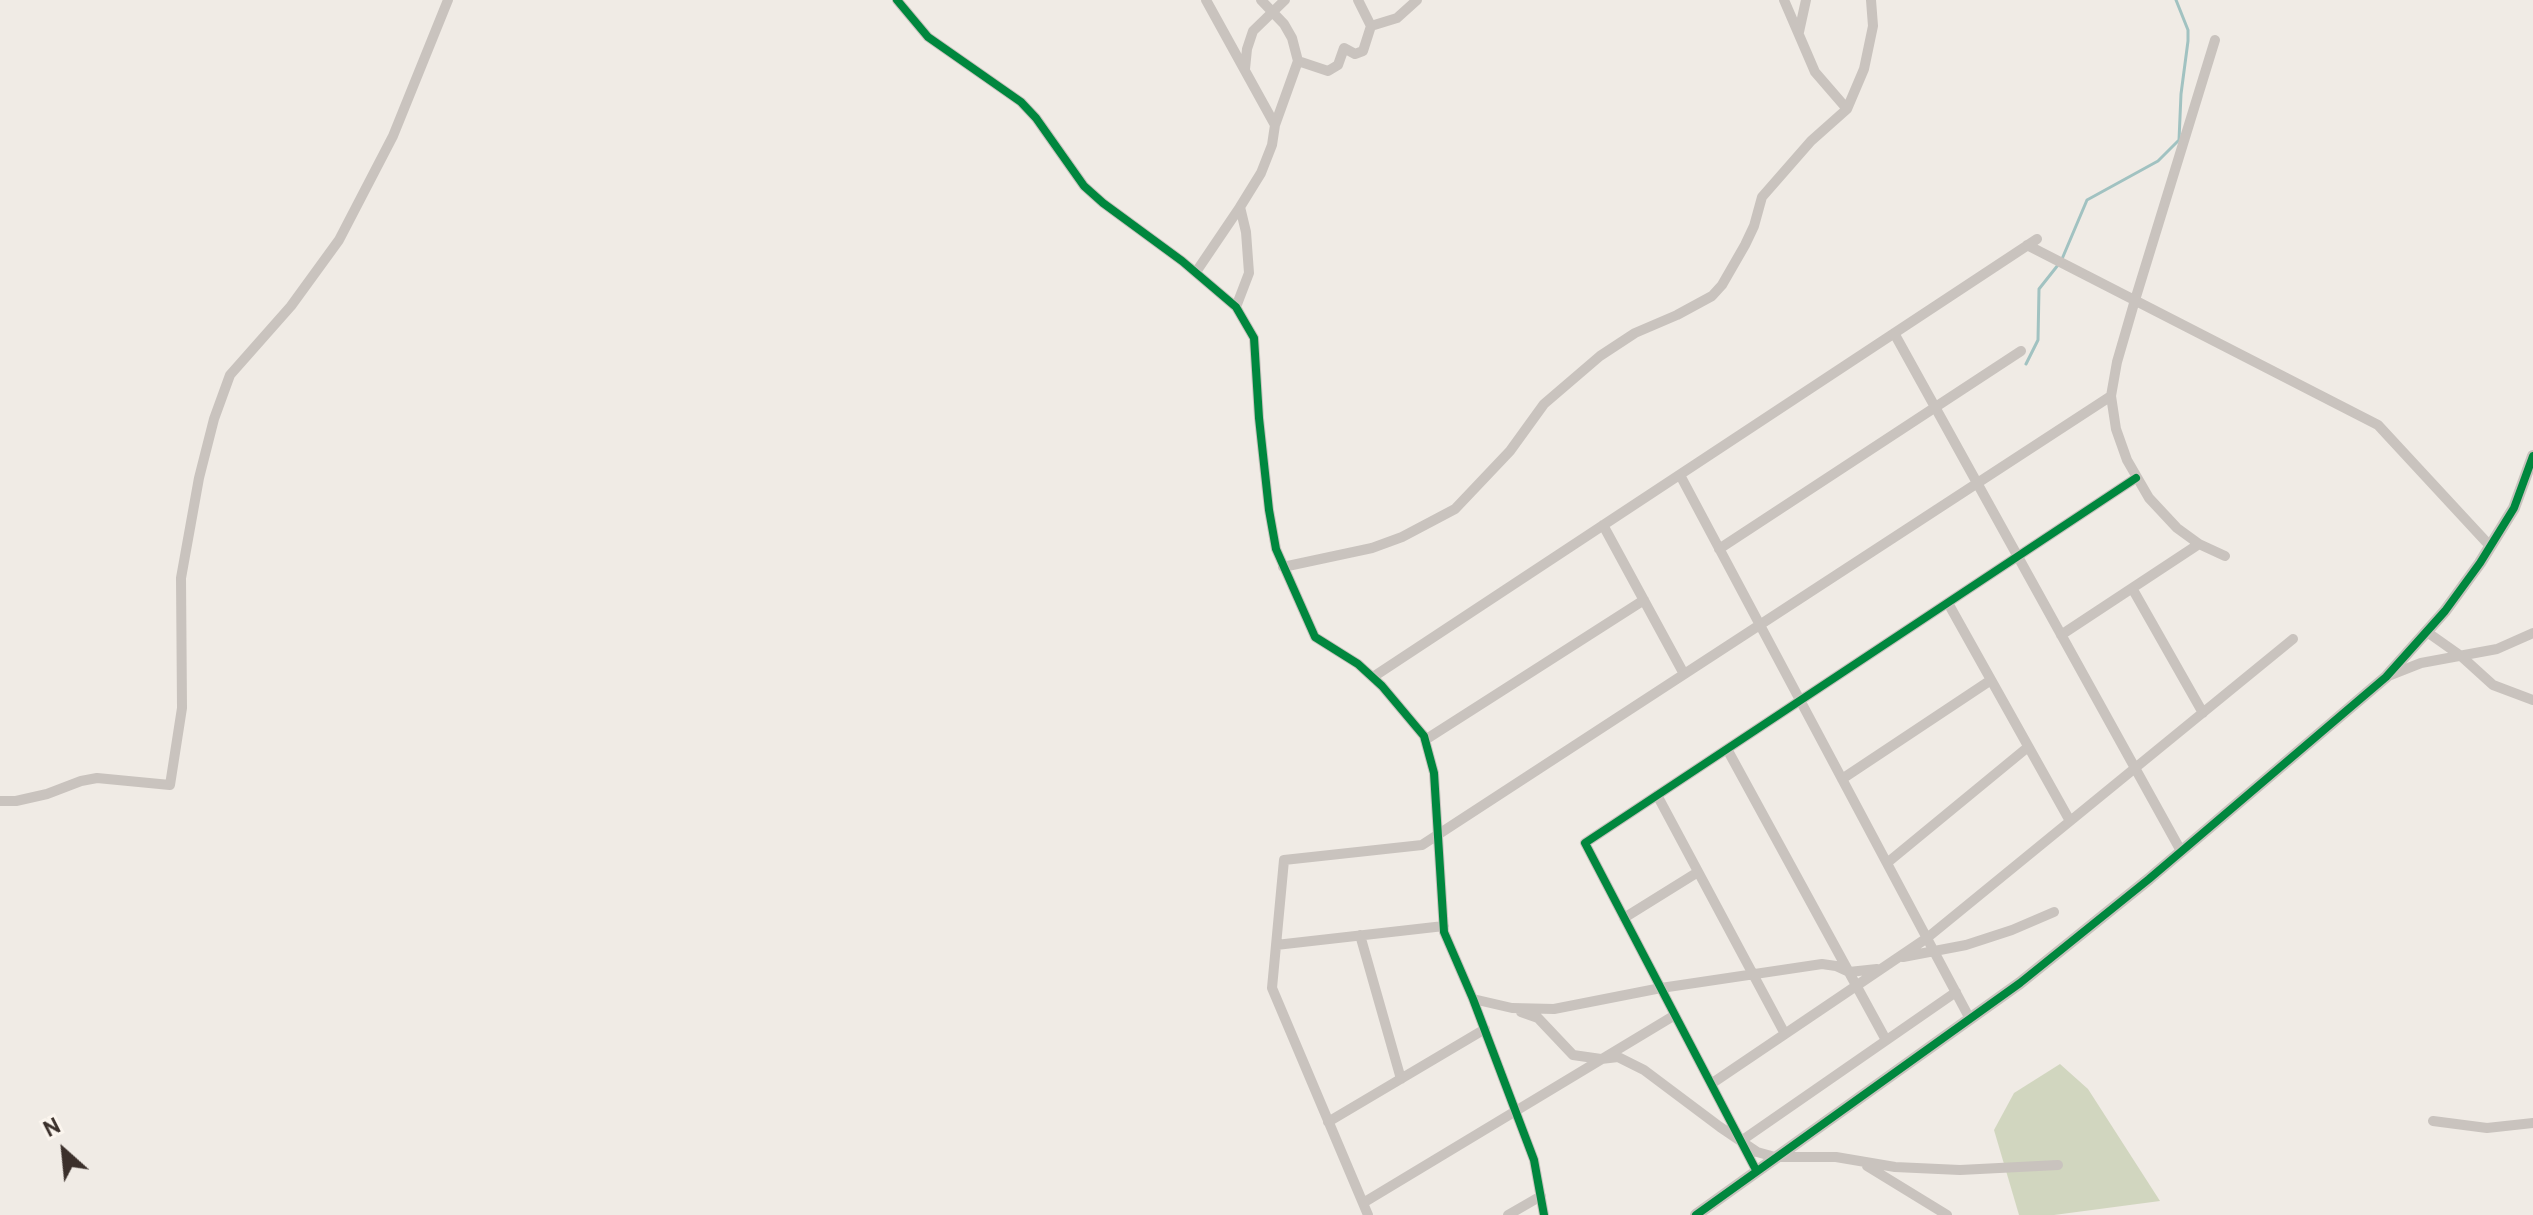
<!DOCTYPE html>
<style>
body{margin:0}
#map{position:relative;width:2533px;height:1215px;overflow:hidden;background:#f0ebe5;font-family:Overpass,sans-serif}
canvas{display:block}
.north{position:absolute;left:24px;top:1111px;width:80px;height:80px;-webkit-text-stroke:6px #fbf5ee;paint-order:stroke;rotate:333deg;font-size:22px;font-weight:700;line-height:32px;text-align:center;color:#3b302b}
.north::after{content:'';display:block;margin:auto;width:28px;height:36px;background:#3b302b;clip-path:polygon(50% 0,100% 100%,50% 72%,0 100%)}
</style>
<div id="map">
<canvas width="2533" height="1215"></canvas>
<div class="north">N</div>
</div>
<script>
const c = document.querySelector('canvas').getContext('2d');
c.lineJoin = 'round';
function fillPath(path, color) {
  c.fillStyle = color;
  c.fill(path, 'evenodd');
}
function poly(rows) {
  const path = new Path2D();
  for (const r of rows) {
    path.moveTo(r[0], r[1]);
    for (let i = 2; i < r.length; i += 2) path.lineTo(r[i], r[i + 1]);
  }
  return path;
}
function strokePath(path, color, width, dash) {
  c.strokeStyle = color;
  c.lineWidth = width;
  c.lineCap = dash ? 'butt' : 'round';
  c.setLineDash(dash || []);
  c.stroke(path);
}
fillPath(poly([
 [2060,1064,2088,1089,2160,1201,2054,1215,2019,1215,1994,1130,2014,1093]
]), '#d1d6bf');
strokePath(poly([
 [2062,259,2087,200,2158,161,2179,140,2181,94,2188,41,2188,30,2176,0],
 [2026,364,2038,340,2039,289,2058,265]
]), '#a1c2c1', 3);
strokePath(poly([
 [897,0,928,37,1021,102,1036,118,1084,186,1103,203,1182,261,1236,307,1254,338,1259,418,1269,510,1276,549,1315,637,1358,664,1382,686,1424,736,1434,773,1444,932,1473,999,1534,1160,1544,1215],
 [1206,0,1275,125,1272,145,1261,173,1240,207,1246,232,1249,273,1236,307],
 [1261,0,1284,24,1292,38,1298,61,1275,125],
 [1784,0,1815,72,1847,109],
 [1371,26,1397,18,1417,0],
 [1799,32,1806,0],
 [2215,40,2135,300,2117,362,2111,396,2116,429,2127,460,2149,498,2177,528,2199,544,2225,556],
 [1298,61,1328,71,1338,65,1344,48,1355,54,1363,51,1371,26,1358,0],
 [1245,69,1247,49,1253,31,1285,0],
 [2027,245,2378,425,2490,546],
 [1196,272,1240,207],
 [1894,333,2181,851],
 [1680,475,1970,1019],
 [1603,525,1684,674],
 [1719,549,2021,351],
 [1283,567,1372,548,1402,537,1455,509,1510,451,1544,404,1600,356,1635,333,1677,315,1712,296,1722,285,1745,245,1754,226,1762,197,1811,141,1847,109,1864,69,1873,26,1871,0],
 [2132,588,2203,713],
 [1948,603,2070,821],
 [2427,632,2461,656,2493,685,2533,700],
 [2061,635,2199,544],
 [2388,676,2421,663,2497,649,2533,633],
 [1373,677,2037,239],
 [1425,740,1644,600],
 [1727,749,1886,1040],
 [1842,779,1991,680],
 [1657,795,1785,1034],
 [0,801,16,801,47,794,81,781,97,778,170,785,182,708,181,578,199,478,214,419,230,375,291,306,339,240,393,136,448,0],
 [1887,863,2028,747],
 [1624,918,1698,872],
 [1360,935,1401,1079],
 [1276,945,1444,926],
 [1903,957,1966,945,2012,930,2054,912],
 [1473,999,1512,1008,1554,1009,1661,988,1822,964,1836,966,1849,972,1877,969],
 [1521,1012,1538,1018,1573,1055,1601,1059,1618,1057,1644,1070,1720,1127,1757,1152,1775,1157,1836,1157,1895,1167,1960,1170,2058,1165],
 [1711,1084,1927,938,2293,639],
 [2433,1121,2487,1128,2533,1123],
 [1328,1122,1485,1029],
 [1741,1141,1956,992],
 [1867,1166,1947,1215],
 [1756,1170,1585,843,2136,478],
 [1363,1203,1675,1015],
 [1368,1215,1272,988,1284,860,1422,845,2111,396],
 [1508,1215,1541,1196]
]), '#c9c3be', 10);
strokePath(poly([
 [1696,1215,2020,983,2149,879,2386,677,2445,611,2480,563,2514,508,2533,456]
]), '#c9c3be', 12);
strokePath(poly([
 [897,0,928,37,1021,102,1036,118,1084,186,1103,203,1182,261,1236,307,1254,338,1259,418,1269,510,1276,549,1315,637,1358,664,1382,686,1424,736,1434,773,1444,932,1473,999,1534,1160,1544,1215],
 [1756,1170,1585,843,2136,478],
 [1696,1215,2020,983,2149,879,2386,677,2445,611,2480,563,2514,508,2533,456]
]), '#00873e', 8);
</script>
